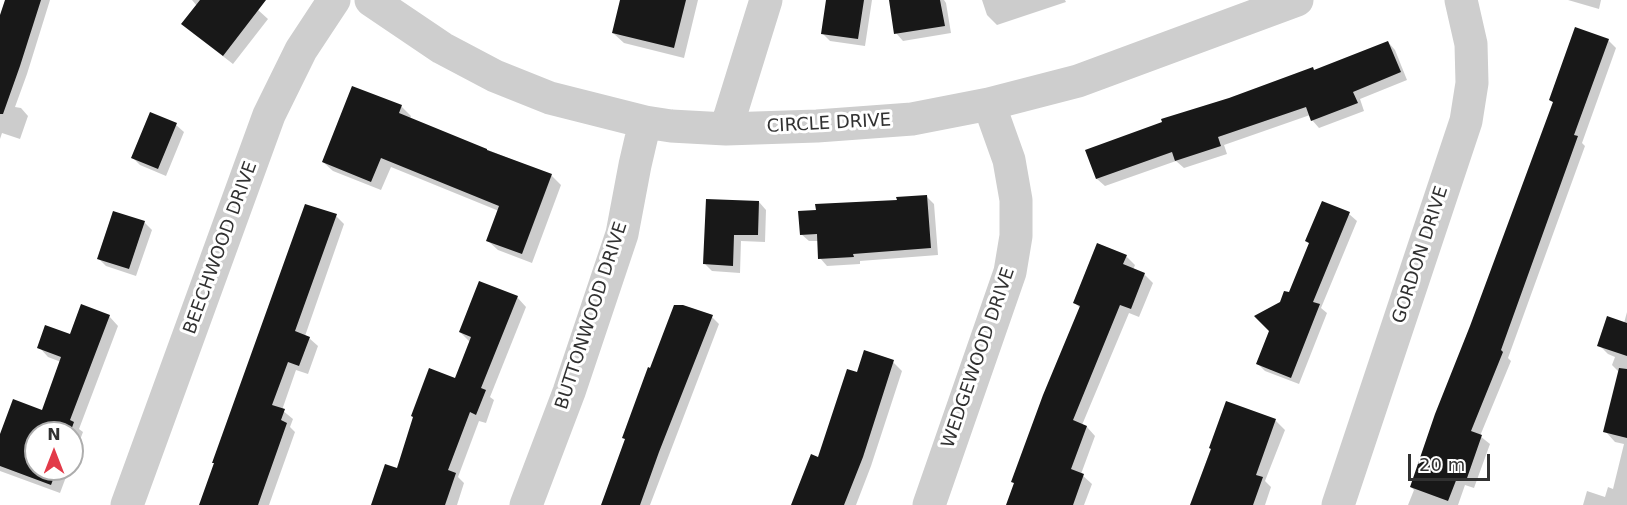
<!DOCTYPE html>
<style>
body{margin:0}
#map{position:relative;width:1627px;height:505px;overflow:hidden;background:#fff;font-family:"DejaVu Sans",sans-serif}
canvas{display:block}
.north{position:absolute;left:24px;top:421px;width:60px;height:60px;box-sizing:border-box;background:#fff;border:2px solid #adadad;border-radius:50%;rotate:0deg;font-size:16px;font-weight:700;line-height:24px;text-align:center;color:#313131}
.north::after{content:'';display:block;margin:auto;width:21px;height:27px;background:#e23a49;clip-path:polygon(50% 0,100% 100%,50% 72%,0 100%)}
.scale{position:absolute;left:1408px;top:454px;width:82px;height:27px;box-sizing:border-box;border:3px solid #313131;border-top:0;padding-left:8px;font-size:18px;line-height:21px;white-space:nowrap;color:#313131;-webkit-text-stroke:4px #fff;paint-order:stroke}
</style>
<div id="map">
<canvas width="1627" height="505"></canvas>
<div class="north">N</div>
<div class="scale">20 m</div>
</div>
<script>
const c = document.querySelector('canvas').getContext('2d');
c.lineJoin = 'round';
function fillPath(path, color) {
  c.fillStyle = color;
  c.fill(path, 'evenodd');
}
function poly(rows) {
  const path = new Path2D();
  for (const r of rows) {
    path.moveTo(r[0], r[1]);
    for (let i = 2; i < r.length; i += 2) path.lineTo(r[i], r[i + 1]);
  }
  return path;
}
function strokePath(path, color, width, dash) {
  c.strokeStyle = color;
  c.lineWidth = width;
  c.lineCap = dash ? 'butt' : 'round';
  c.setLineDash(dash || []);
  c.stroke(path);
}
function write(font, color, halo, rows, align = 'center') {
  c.font = font + ' "DejaVu Sans",sans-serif';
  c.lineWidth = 6;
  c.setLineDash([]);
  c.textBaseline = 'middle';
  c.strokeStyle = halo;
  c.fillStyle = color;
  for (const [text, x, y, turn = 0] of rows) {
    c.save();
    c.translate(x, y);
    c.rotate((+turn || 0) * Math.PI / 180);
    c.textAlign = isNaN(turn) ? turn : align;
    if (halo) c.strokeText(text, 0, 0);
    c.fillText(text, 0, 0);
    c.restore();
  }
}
fillPath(poly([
 [6,0,50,0,27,74,15,107,21,108,28,116,20,139,2,133,0,139,0,20],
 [192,0,247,0,268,19,233,64,193,33,197,6],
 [621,0,698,0,684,58,624,43,613,33],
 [827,0,872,0,865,46,830,41,822,33],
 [891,0,944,0,946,3,951,33,903,41,896,33],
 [982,0,1065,0,1066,2,997,25,987,15],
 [1568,0,1601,0,1599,9],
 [1608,40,1616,48,1582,143,1585,146,1508,358,1511,361,1480,436,1490,444,1474,488,1465,485,1458,505,1408,505,1414,490,1411,487,1554,103,1550,100],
 [1388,42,1395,50,1407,80,1360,99,1364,111,1319,128,1312,120,1310,115,1224,145,1227,154,1184,168,1176,161,1105,186,1097,179,1087,151,1315,71],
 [401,106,411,116,410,119,551,175,561,185,532,263,498,250,488,241,499,211,391,167,381,190,333,171,323,162],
 [176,125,184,132,166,176,140,165,133,158],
 [927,197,934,204,938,255,860,261,860,264,827,266,820,258,819,241,809,241,801,234,898,201],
 [759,202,766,210,765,242,741,241,740,273,712,271,705,264],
 [1349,214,1357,221,1321,308,1327,313,1299,384,1265,371,1258,364,1281,303,1289,294,1310,244,1307,241],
 [336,216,344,224,305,336,309,338,318,346,308,374,296,370,282,410,293,419,290,427,295,432,269,505,201,505],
 [144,222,152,230,136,276,106,266,99,259],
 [1126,256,1135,265,1133,270,1144,274,1153,283,1139,317,1129,313,1082,425,1087,427,1095,436,1081,474,1092,484,1084,505,1007,505,1081,309,1075,303],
 [517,297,526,307,490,397,494,400,486,423,479,421,458,477,464,483,457,505,373,505,398,470,455,380,470,342,460,332],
 [1627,312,1627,376,1621,374,1612,365,1615,357,1608,354,1599,345,1624,323],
 [109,316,118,326,79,429,83,432,72,461,72,433,36,433,36,469,69,469,60,493,0,471,0,436,43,412,61,362,48,357,39,347,71,336],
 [712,317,719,324,650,505,602,505,651,370],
 [893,362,902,371,871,466,856,505,793,505,819,459],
 [1627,386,1627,505,1583,505,1587,491,1605,497,1608,487,1613,489,1624,444,1615,442,1605,431],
 [1227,403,1276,421,1285,430,1265,481,1271,487,1265,505,1191,505]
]), '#0003');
fillPath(poly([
 [5,0,41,0,20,66,3,114,0,114,0,15],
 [200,0,266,0,223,56,181,24],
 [620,0,686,0,674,48,612,33],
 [826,0,864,0,858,39,821,34],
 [889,0,940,0,945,26,894,34],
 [1575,27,1609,39,1574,135,1578,136,1501,350,1503,352,1471,431,1482,435,1466,481,1457,478,1448,501,1410,487,1435,414,1470,326,1553,102,1549,100],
 [1388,41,1401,72,1353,92,1358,103,1311,121,1306,107,1218,137,1221,146,1175,161,1172,152,1096,179,1085,150,1162,122,1161,119,1229,98,1313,67,1314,70],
 [352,86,402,105,399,113,487,149,487,150,552,174,522,254,486,241,499,206,381,158,371,182,322,162],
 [150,112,177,123,158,169,131,158],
 [927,195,931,248,853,254,854,257,818,259,817,234,800,235,798,211,816,210,815,204,897,200,896,197],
 [706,199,759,201,758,235,734,235,733,266,703,264],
 [1322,201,1350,212,1313,302,1320,304,1291,378,1256,364,1269,331,1254,316,1280,302,1284,291,1289,292,1309,243,1305,241],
 [305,204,337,214,295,331,310,337,299,366,288,362,272,405,285,409,281,420,287,423,258,505,199,505,214,463,212,463],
 [113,211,145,221,129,269,97,259],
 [1097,243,1127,255,1123,264,1145,273,1131,309,1120,305,1073,420,1087,426,1071,469,1084,474,1073,505,1006,505,1014,483,1011,482,1043,395,1080,306,1073,303],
 [479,281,518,296,481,388,486,390,476,415,470,412,448,470,456,473,445,505,371,505,385,464,397,468,413,417,411,416,429,368,455,378,471,337,459,332],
 [81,304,110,315,70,420,74,422,70,433,36,433,36,469,57,469,51,485,0,466,0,434,13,399,42,410,61,357,37,348,45,325,70,334],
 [674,305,683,305,713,315,659,452,640,505,601,505,625,439,622,438,648,367,650,368],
 [1607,316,1627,323,1627,356,1597,346],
 [864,350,894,360,863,457,844,505,791,505,811,454,818,457,847,369,857,372],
 [1619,368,1627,369,1627,438,1603,432],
 [1226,401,1276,419,1256,475,1263,477,1253,505,1190,505,1211,449,1209,448]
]), '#181818');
strokePath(poly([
 [371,0,442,48,495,76,550,98,645,122,671,126,726,129,817,126,912,119,989,104,1078,81,1297,0],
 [726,129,766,0],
 [127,505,269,115,301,50,334,0],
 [526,505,569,392,622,234,635,165,645,122],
 [929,505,1010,272,1016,236,1016,200,1009,160,989,104],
 [1338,505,1466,121,1472,83,1471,44,1461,0]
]), '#cecece', 33);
write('18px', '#313131', '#fff', [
 ["CIRCLE DRIVE",829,124,-3],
 ["BEECHWOOD DRIVE",221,248,-70],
 ["GORDON DRIVE",1421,255,-72],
 ["BUTTONWOOD DRIVE",592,316,-72],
 ["WEDGEWOOD DRIVE",979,358,-71]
]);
</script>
